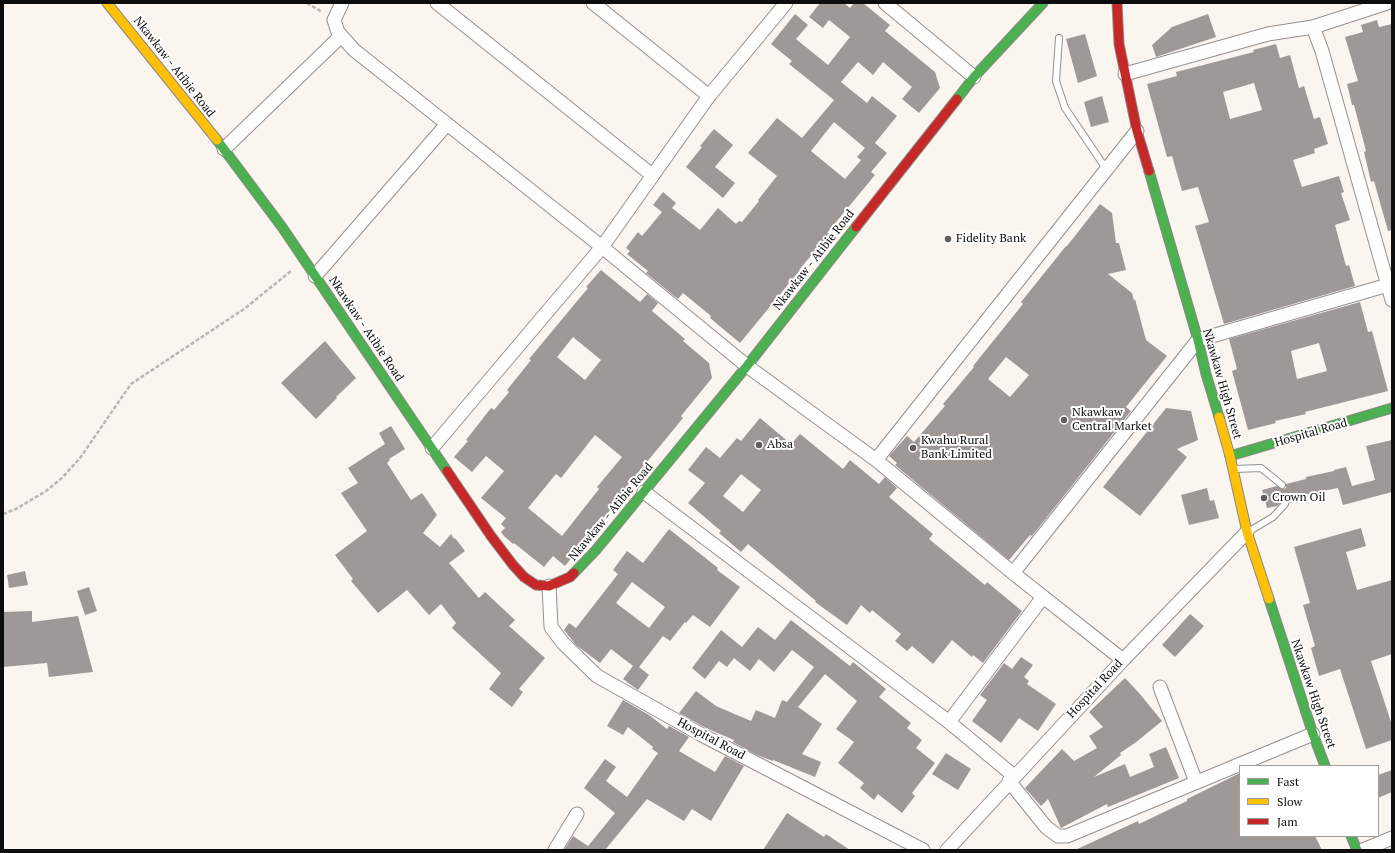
<!DOCTYPE html>
<style>
body{margin:0}
#map{position:relative;width:1395px;height:853px;overflow:hidden;background:#fbf5f0;font-family:"PT Serif",serif}
canvas{display:block}
.frame{position:absolute;inset:0;border:4px solid #0d0d0d;pointer-events:none}
.legend{position:absolute;left:1239px;top:765px;width:140px;height:72px;box-sizing:border-box;background:#fff;border:1px solid #9e9e9e;margin:0;padding:5px 7px;list-style:none;font-size:12px;color:#0d0d0d}
.legend li{display:flex;align-items:center;gap:8px;height:20px}
.legend b{width:20px;border:1px solid #9e9e9e}
</style>
<div id="map">
<canvas width="1395" height="853"></canvas>
<div class="frame"></div>
<ul class="legend">
<li><b style="height:5px;background:#4caf50"></b>Fast</li>
<li><b style="height:5px;background:#ffc107"></b>Slow</li>
<li><b style="height:5px;background:#c62828"></b>Jam</li>
</ul>
</div>
<script>
const c = document.querySelector('canvas').getContext('2d');
c.lineJoin = 'round';
function fillPath(path, color) {
  c.fillStyle = color;
  c.fill(path, 'evenodd');
}
function poly(rows) {
  const path = new Path2D();
  for (const r of rows) {
    path.moveTo(r[0], r[1]);
    for (let i = 2; i < r.length; i += 2) path.lineTo(r[i], r[i + 1]);
  }
  return path;
}
function strokePath(path, color, width, dash) {
  c.strokeStyle = color;
  c.lineWidth = width;
  c.lineCap = dash ? 'butt' : 'round';
  c.setLineDash(dash || []);
  c.stroke(path);
}
function write(font, color, halo, rows, align = 'center') {
  c.font = font + ' "PT Serif",serif';
  c.lineWidth = 4;
  c.setLineDash([]);
  c.textBaseline = 'middle';
  c.strokeStyle = halo;
  c.fillStyle = color;
  for (const [text, x, y, turn = 0] of rows) {
    c.save();
    c.translate(x, y);
    c.rotate((+turn || 0) * Math.PI / 180);
    c.textAlign = isNaN(turn) ? turn : align;
    if (halo) c.strokeText(text, 0, 0);
    c.fillText(text, 0, 0);
    c.restore();
  }
}
fillPath(poly([
 [820,3,844,3,850,8,854,3,863,3,890,25,885,31,935,72,940,88,919,113,902,99,912,87,883,62,873,75,858,62,841,82,867,103,872,96,897,116,875,143,887,153,871,172,875,175,827,233,829,234,799,270,800,270,740,343,710,318,711,316,683,293,678,299,646,273,648,271,627,254,630,251,626,248,638,232,642,236,662,212,653,205,663,192,676,203,672,208,700,230,718,208,736,224,739,221,742,222,759,201,758,200,777,176,748,153,777,118,802,138,834,100,789,64,792,61,771,44,795,14,808,25,796,39,828,65,850,37,829,20,823,28,809,17],
 [834,122,865,148,857,157,861,160,845,179,811,151],
 [1208,14,1216,37,1156,57,1152,45,1172,27],
 [1377,20,1379,27,1392,24,1392,230,1388,231,1374,181,1371,182,1364,152,1366,151,1354,105,1352,105,1347,84,1358,81,1345,37,1363,32,1361,25],
 [1085,34,1097,76,1078,83,1066,39],
 [1276,44,1280,58,1290,55,1299,88,1304,86,1314,119,1320,117,1328,144,1314,149,1315,153,1293,160,1302,187,1339,176,1344,192,1341,193,1350,220,1335,225,1346,266,1349,265,1355,286,1224,324,1195,226,1209,222,1198,187,1182,191,1172,156,1167,157,1147,84,1177,76,1176,72,1254,52,1253,50],
 [1254,83,1262,110,1230,119,1223,92],
 [1102,96,1109,122,1091,127,1084,102],
 [714,129,733,145,715,167,735,183,723,198,686,167,702,147,700,146],
 [1100,204,1112,213,1116,243,1119,243,1126,270,1108,274,1132,293,1134,301,1135,299,1146,340,1167,356,1126,407,1131,411,1032,536,1030,535,1009,560,895,465,897,463,889,456,907,436,914,442,945,406,943,404,974,367,973,366,1023,304,1021,302,1066,246,1067,246],
 [1006,357,1029,375,1010,397,988,379],
 [601,270,640,302,647,294,658,303,652,311,685,339,683,341,709,363,712,378,681,416,683,418,609,508,611,509,565,566,553,556,544,567,514,543,513,544,504,536,501,532,505,528,501,524,506,518,481,498,504,471,486,456,472,472,454,457,468,441,466,440,491,408,494,410,509,392,507,390,531,360,529,359,588,288,586,287],
 [573,337,601,360,585,380,557,357],
 [595,435,622,457,597,487,599,489,562,536,528,508,556,474,561,478],
 [1360,302,1368,332,1372,331,1388,391,1305,412,1306,414,1275,421,1276,423,1248,430,1232,371,1237,369,1229,339],
 [1319,343,1327,371,1297,379,1291,351],
 [325,341,356,378,336,397,337,398,316,419,281,383],
 [1166,408,1191,411,1198,440,1177,449,1187,457,1140,516,1103,487],
 [760,418,791,444,800,434,843,469,850,460,879,484,885,477,897,488,889,497,933,534,929,539,985,585,987,582,1022,611,983,663,973,655,972,657,952,640,933,664,912,646,907,651,895,641,901,634,872,610,870,613,861,605,847,625,815,602,816,601,748,544,741,552,719,533,721,531,688,503,705,483,688,470,706,447,720,458,737,438,741,441],
 [741,474,761,490,743,512,723,496],
 [391,426,405,449,389,459,390,460,387,463,411,500,422,493,437,515,423,533,440,547,451,534,454,539,455,538,465,551,449,563,479,598,485,592,515,620,509,626,545,658,519,689,523,692,512,707,489,689,501,673,452,628,456,623,441,604,429,615,407,590,378,613,351,581,353,579,335,555,367,531,341,493,358,483,348,468,385,444,379,433],
 [1392,440,1392,492,1343,505,1338,488,1303,495,1304,500,1289,503,1288,500,1284,500,1277,506,1267,508,1262,490,1277,486,1283,489,1286,488,1286,484,1306,479,1306,477,1334,471,1334,470,1346,467,1352,486,1375,480,1366,446],
 [1207,488,1210,501,1214,500,1219,518,1189,525,1181,495],
 [1361,528,1366,546,1346,552,1357,590,1392,580,1392,654,1371,661,1392,725,1392,740,1366,749,1340,669,1319,676,1311,648,1315,646,1303,605,1310,603,1294,547],
 [669,529,718,568,717,570,740,587,710,627,693,615,686,623,685,622,670,641,663,636,639,667,649,675,638,690,623,679,633,666,611,649,600,663,576,645,564,630,569,623,576,628,618,574,613,570,627,551,643,563],
 [632,582,665,607,649,628,616,603],
 [25,571,28,585,9,588,7,575],
 [89,587,97,611,85,615,77,591],
 [32,611,32,622,78,616,93,672,49,677,47,663,3,667,3,612],
 [1190,614,1204,626,1175,657,1162,645],
 [791,620,850,666,853,662,886,689,879,697,911,723,907,728,922,740,916,748,935,763,912,793,915,796,902,813,878,794,874,800,860,788,864,783,838,763,854,742,836,729,857,701,825,674,798,707,822,724,802,754,821,762,815,777,773,760,773,761,757,755,733,742,734,740,706,728,679,713,696,691,716,706,751,721,756,710,775,718,782,700,787,702,814,667,792,650,774,672,759,659,750,671,734,658,727,667,719,661,705,679,692,668,721,630,742,647,758,627,775,640],
 [1021,657,1033,665,1024,677,1029,681,1027,684,1056,704,1038,731,1019,718,1001,743,972,721,987,700,980,695,1004,663,1012,669],
 [1125,678,1139,693,1162,721,1135,743,1120,753,1121,755,1094,777,1125,764,1130,777,1154,767,1149,754,1166,747,1179,778,1108,807,1107,804,1061,828,1048,799,1041,806,1025,788,1062,749,1074,761,1097,748,1089,736,1103,727,1089,712],
 [623,700,649,715,667,729,669,726,689,737,679,751,715,772,725,756,744,766,711,821,692,809,684,821,647,799,605,850,564,850,573,836,588,846,615,813,584,788,605,759,616,767,606,781,627,797,658,753,652,749,653,747,628,727,623,735,607,726],
 [946,753,971,769,958,790,932,774],
 [1392,770,1392,792,1378,798,1378,775],
 [1240,773,1240,836,1315,836,1322,850,1075,850,1138,821,1139,824,1187,801,1187,799],
 [787,813,824,837,826,834,850,850,763,850]
]), '#9e9996');
const lane = poly([
 [1059,38,1056,81,1065,108,1107,170],
 [1235,469,1261,468,1282,485],
 [1248,532,1273,517,1285,504]
]);
const street = poly([
 [342,3,334,20,338,32,354,50,602,247,747,366,876,460,1013,573,1123,660],
 [437,3,652,175],
 [593,3,709,96],
 [885,3,974,77],
 [1313,27,1387,3],
 [1125,74,1268,34,1313,27,1322,51,1392,300],
 [224,149,341,36],
 [315,276,447,124],
 [432,448,602,247,709,96,786,3],
 [876,460,1137,131],
 [644,492,949,722,1014,776],
 [1013,573,1198,340,1388,285],
 [549,586,551,627,563,643,597,676,702,735,923,850],
 [1160,687,1196,782],
 [949,722,1043,597],
 [1009,781,1046,827,1058,836,1067,836,1313,734],
 [555,850,577,814],
 [947,850,1123,660,1247,532],
 [1363,850,1392,838]
]);
const fast = poly([
 [957,99,974,77,1043,3],
 [217,140,282,227,447,471],
 [1149,171,1198,340,1206,374,1219,417],
 [1230,456,1392,408],
 [574,573,596,550,747,366,856,227],
 [1269,599,1313,734,1325,766],
 [1351,836,1357,850]
]);
const slow = poly([
 [107,3,217,140],
 [1219,417,1230,456,1247,532,1269,599]
]);
const jam = poly([
 [1117,3,1119,44,1137,131,1149,171],
 [856,227,957,99],
 [447,471,491,536,513,565,524,577,536,585,549,586,570,577,574,573]
]);
strokePath(lane, '#94918f', 8);
strokePath(street, '#94918f', 15);
strokePath(fast, '#8b8886', 11);
strokePath(slow, '#8b8886', 11);
strokePath(jam, '#8b8886', 11);
strokePath(poly([
 [307,3,322,12],
 [3,514,16,509,46,491,62,478,80,458,131,384,244,309,291,271]
]), '#b8b7b6', 2.5, [4, 2]);
strokePath(lane, '#fefefd', 6);
strokePath(street, '#fefefd', 13);
strokePath(fast, '#4caf50', 9);
strokePath(slow, '#ffc107', 9);
strokePath(jam, '#c62828', 9);
for (const [x, y, r, color] of [
 [948,239,4,"#605e5c"],
 [1064,420,4,"#605e5c"],
 [759,445,4,"#605e5c"],
 [913,448,4,"#605e5c"],
 [1264,498,4,"#605e5c"]
]) {
  const dot = new Path2D();
  dot.arc(x, y, r, 0, 2 * Math.PI);
  c.fillStyle = color;
  c.fill(dot);
  strokePath(dot, '#fff', 1.5);
}
write('12px', '#0d0d0d', '#fff', [
 ["Nkawkaw - Atibie Road",174,67,52],
 ["Nkawkaw - Atibie Road",814,260,-52],
 ["Nkawkaw - Atibie Road",366,329,56],
 ["Nkawkaw High Street",1222,384,74],
 ["Hospital Road",1311,433,-16],
 ["Nkawkaw - Atibie Road",611,512,-50],
 ["Hospital Road",1095,689,-47],
 ["Nkawkaw High Street",1313,694,71],
 ["Hospital Road",711,739,28]
]);
write('12px', '#0d0d0d', '#fff', [
 ["Fidelity Bank",956,239],
 ["Nkawkaw",1072,413],
 ["Central Market",1072,427],
 ["Kwahu Rural",921,441],
 ["Bank Limited",921,455],
 ["Absa",767,445],
 ["Crown Oil",1272,498]
], 'left');
</script>
